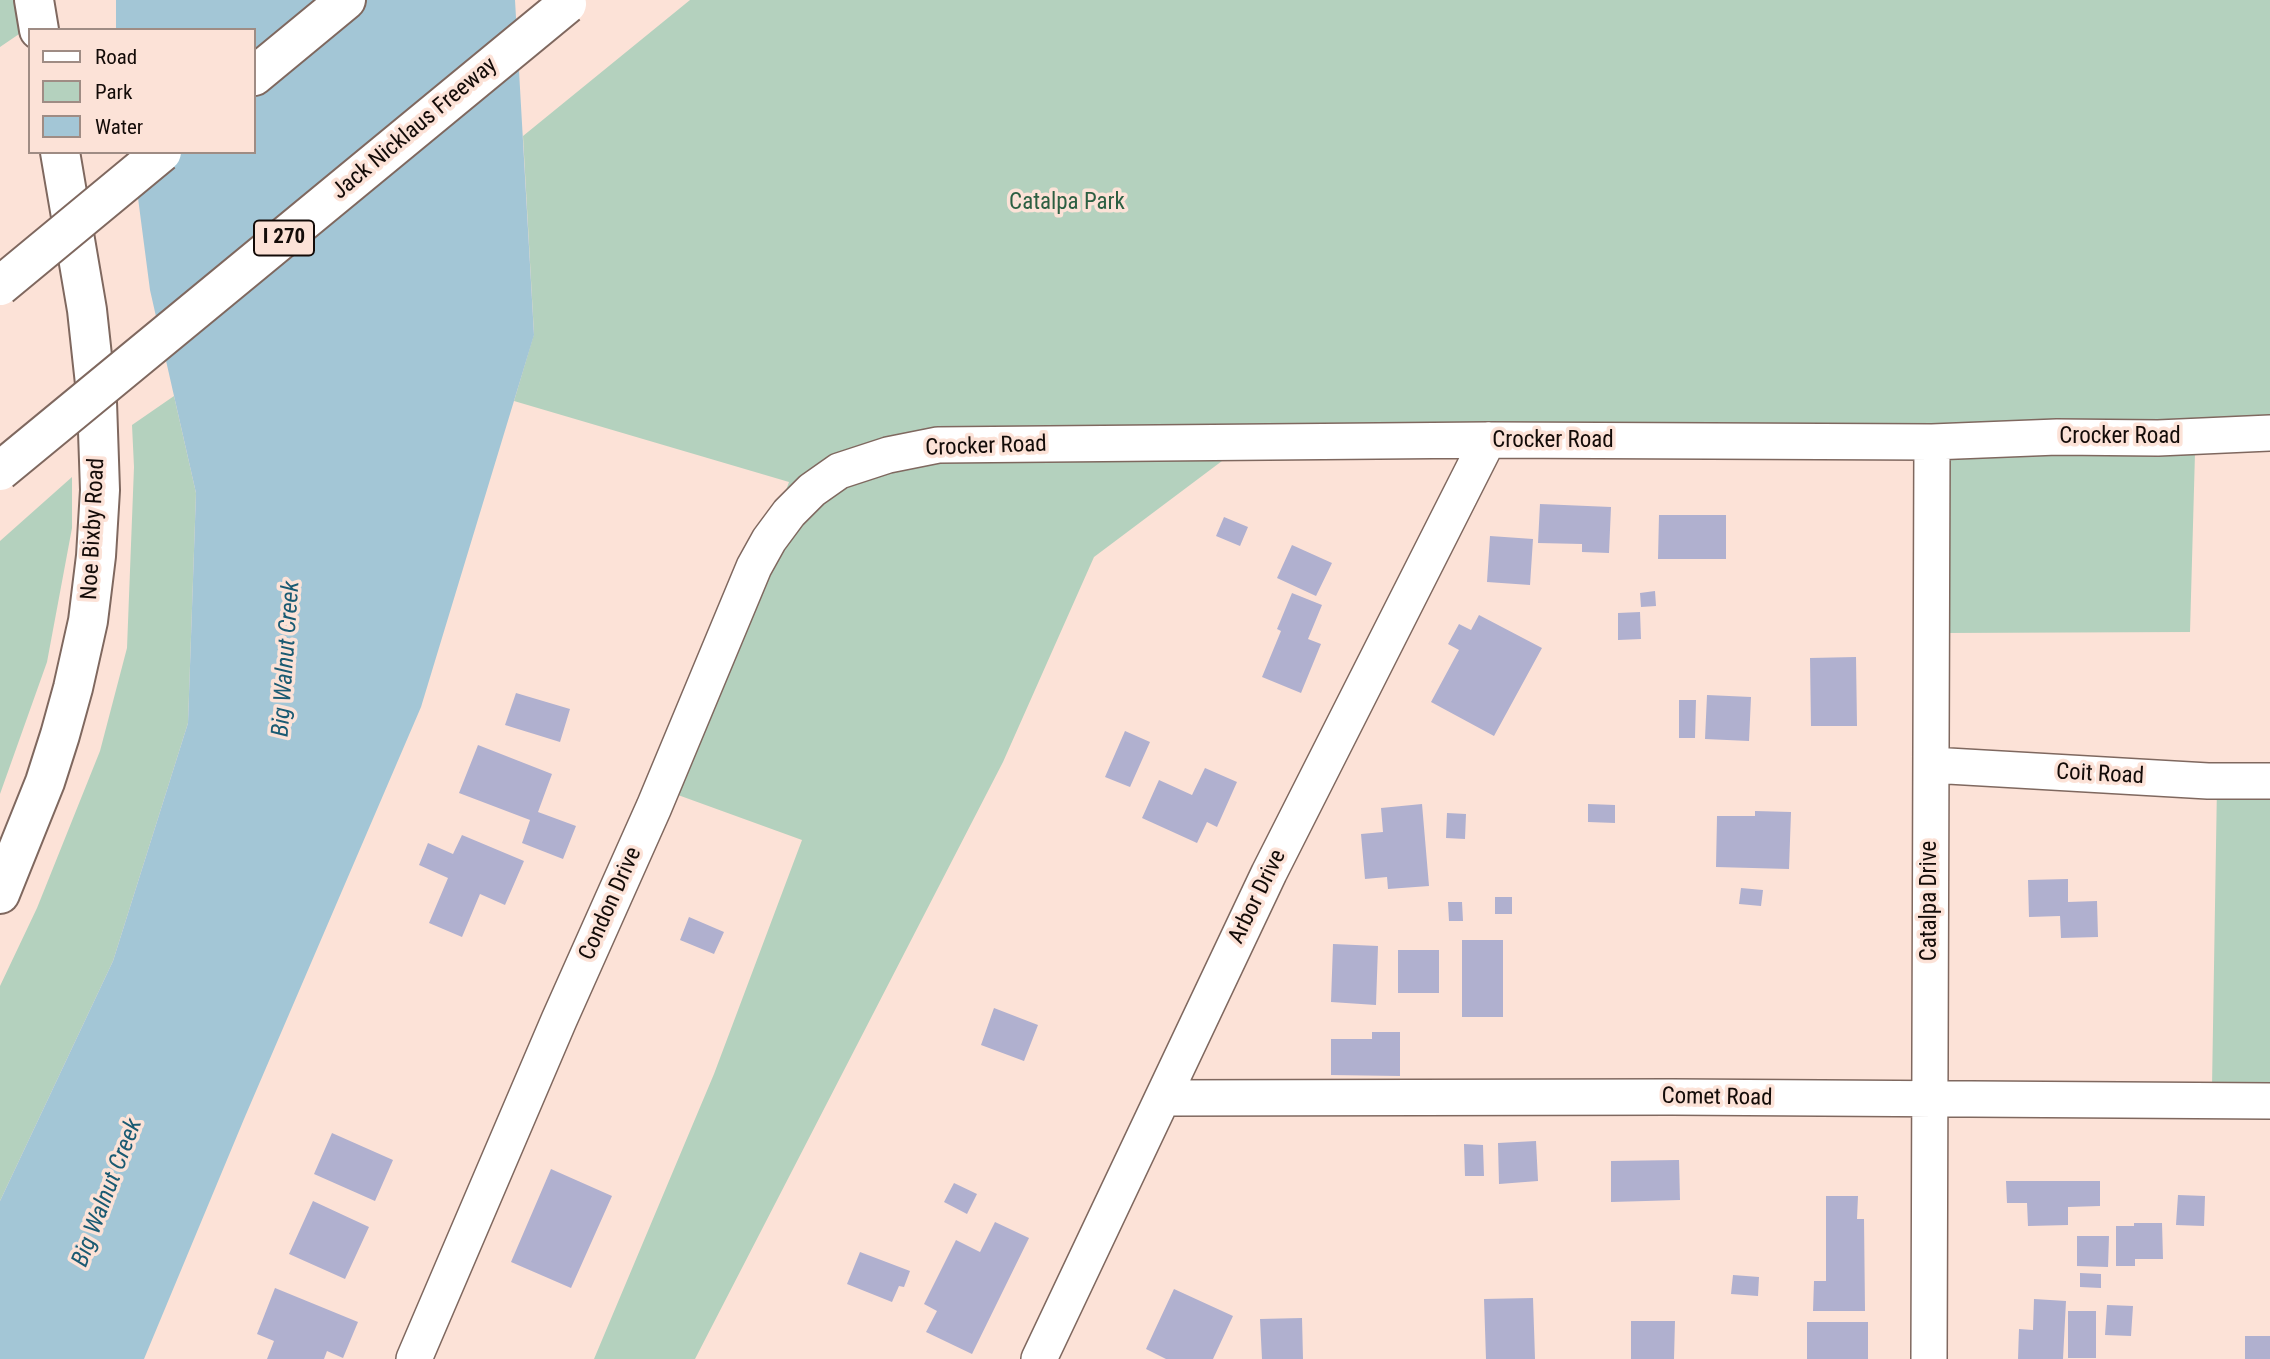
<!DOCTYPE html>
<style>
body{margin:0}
#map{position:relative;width:2270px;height:1359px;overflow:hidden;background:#fce2d7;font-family:"Roboto Condensed",sans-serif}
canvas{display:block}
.legend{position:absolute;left:28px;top:28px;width:228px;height:126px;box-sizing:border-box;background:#fce2d7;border:2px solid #9f8c84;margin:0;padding:9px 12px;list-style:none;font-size:21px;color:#130b08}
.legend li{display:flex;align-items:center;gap:14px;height:35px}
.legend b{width:35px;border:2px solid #9f8c84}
</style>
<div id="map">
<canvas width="2270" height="1359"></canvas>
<ul class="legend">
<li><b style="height:9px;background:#fff"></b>Road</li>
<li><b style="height:19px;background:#b4d1be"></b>Park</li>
<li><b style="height:19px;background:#a3c6d6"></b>Water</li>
</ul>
</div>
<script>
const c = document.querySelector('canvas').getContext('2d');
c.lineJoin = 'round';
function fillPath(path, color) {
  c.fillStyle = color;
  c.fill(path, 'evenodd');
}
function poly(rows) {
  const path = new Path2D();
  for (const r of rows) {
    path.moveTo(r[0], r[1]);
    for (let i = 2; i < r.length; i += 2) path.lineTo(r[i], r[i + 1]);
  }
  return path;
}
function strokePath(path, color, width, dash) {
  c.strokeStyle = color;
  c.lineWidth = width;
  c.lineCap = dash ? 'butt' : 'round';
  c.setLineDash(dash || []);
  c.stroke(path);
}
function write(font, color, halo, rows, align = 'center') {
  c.font = font + ' "Roboto Condensed",sans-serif';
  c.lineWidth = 7;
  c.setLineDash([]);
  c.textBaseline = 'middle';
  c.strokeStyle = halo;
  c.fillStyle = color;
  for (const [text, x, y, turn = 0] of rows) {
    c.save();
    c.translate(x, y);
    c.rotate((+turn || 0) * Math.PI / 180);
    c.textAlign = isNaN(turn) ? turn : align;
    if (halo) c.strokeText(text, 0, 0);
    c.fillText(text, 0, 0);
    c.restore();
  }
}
fillPath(poly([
 [0,0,17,0,25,30,0,47],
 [690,0,2270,0,2270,448,2195,453,2190,632,1945,633,1941,451,1222,461,1094,557,1003,762,695,1359,594,1359,714,1074,802,840,678,795,789,482,514,401,534,334,523,136],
 [174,396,196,493,188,723,113,961,0,1201,0,986,37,908,100,751,127,648,134,467,132,425],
 [72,477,72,528,47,662,0,794,0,541],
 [2217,785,2270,786,2270,1089,2212,1087]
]), '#b4d1be');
fillPath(poly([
 [116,0,515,0,534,335,421,707,244,1119,144,1359,0,1359,0,1201,113,961,188,723,196,493,150,290,132,152,254,152,254,30,116,30]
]), '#a3c6d6');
fillPath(poly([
 [1540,504,1611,507,1609,553,1582,552,1582,544,1538,543],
 [1659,515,1726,515,1726,559,1658,559],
 [1224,517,1248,527,1240,546,1216,536],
 [1490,536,1533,539,1530,585,1487,582],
 [1292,545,1332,563,1316,596,1277,578],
 [1655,591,1656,606,1641,607,1640,593],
 [1292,593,1322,605,1308,639,1321,644,1301,693,1262,677,1281,631,1277,629],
 [1640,612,1641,639,1618,640,1618,613],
 [1479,615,1542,648,1494,736,1431,702,1459,650,1448,644,1459,624,1471,630],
 [1856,657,1857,726,1811,726,1810,658],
 [516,693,570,709,560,742,505,725],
 [1707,695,1751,697,1749,741,1705,739],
 [1679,700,1696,700,1695,738,1679,738],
 [1125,731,1150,742,1130,787,1105,777],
 [478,745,552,774,538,812,576,826,563,859,522,843,530,820,459,793],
 [1205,768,1237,782,1217,827,1207,822,1197,843,1142,818,1159,780,1192,795],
 [1422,804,1429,886,1388,889,1387,877,1365,879,1361,834,1383,832,1381,808],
 [1588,804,1615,805,1615,823,1588,822],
 [1755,811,1791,812,1789,869,1716,867,1717,816,1755,816],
 [1447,813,1466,814,1465,839,1446,838],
 [462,835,524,861,505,905,480,894,462,937,429,923,448,878,419,865,428,843,453,854],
 [2068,879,2068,902,2097,901,2098,937,2061,938,2060,916,2029,917,2028,880],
 [1741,888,1763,890,1761,906,1739,904],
 [1495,897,1512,897,1512,914,1495,914],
 [1448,902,1462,902,1463,921,1449,921],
 [689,917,724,932,714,954,680,940],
 [1462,940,1503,940,1503,1017,1462,1017],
 [1333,944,1378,946,1376,1005,1331,1002],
 [1398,950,1439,950,1439,993,1398,993],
 [994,1008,1038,1025,1024,1061,981,1045],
 [1372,1032,1400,1032,1400,1076,1331,1075,1331,1039,1372,1039],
 [332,1133,393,1160,375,1201,314,1174],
 [1536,1141,1538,1181,1499,1184,1498,1143],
 [1464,1144,1483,1145,1484,1176,1465,1176],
 [1679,1160,1680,1200,1611,1202,1611,1161],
 [551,1169,612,1196,571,1288,511,1262],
 [2006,1181,2100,1181,2100,1206,2068,1207,2068,1225,2028,1226,2027,1203,2007,1203],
 [954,1183,977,1194,967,1214,944,1202],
 [2178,1195,2205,1196,2204,1226,2176,1225],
 [1826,1196,1858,1196,1857,1219,1864,1219,1865,1311,1813,1311,1814,1281,1826,1281],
 [313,1201,369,1227,345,1279,289,1254],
 [995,1222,1029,1238,972,1354,926,1332,937,1311,924,1304,956,1240,980,1252],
 [2134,1223,2162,1223,2163,1259,2135,1259,2135,1266,2116,1266,2116,1226,2134,1226],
 [2077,1236,2109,1236,2108,1267,2077,1266],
 [860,1252,910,1271,904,1287,899,1286,892,1302,847,1284],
 [2080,1273,2101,1274,2101,1288,2080,1287],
 [1733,1275,1759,1277,1758,1296,1731,1294],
 [275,1288,358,1322,343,1358,327,1351,324,1359,267,1359,274,1341,257,1334],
 [1174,1289,1233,1316,1213,1359,1166,1359,1146,1349],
 [1533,1298,1535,1359,1486,1359,1484,1299],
 [2034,1299,2066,1301,2063,1359,2018,1359,2019,1329,2033,1330],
 [2107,1305,2133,1306,2131,1336,2105,1335],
 [2068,1311,2096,1311,2096,1358,2068,1358],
 [1302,1318,1303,1359,1262,1359,1260,1319],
 [1631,1321,1675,1321,1674,1359,1631,1359],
 [1807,1322,1868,1322,1868,1359,1807,1359],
 [2245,1336,2270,1336,2270,1359,2245,1359]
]), '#b0b0cf');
const minor = poly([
 [1931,765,2208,781,2270,781],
 [1164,1098,1672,1097,2270,1101],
 [414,1359,559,1020,654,807,754,567,769,540,789,513,812,490,839,471,888,455,938,445,1488,440,1932,442,2057,437,2158,438,2270,433],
 [1039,1359,1269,873,1488,440],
 [1929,1359,1932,442]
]);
const tertiary = poly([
 [34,0,39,30],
 [0,894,45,782,60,735,73,688,88,621,96,556,100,490,97,402,87,310,60,152]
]);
const motorway = poly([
 [254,76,346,0]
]);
strokePath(minor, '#7f685f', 38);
strokePath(tertiary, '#7f685f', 42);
strokePath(motorway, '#7f685f', 42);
strokePath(minor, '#fff', 35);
strokePath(tertiary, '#fff', 38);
strokePath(motorway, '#fff', 38);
const motorwayBridge = poly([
 [0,286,162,152],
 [0,471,567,4]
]);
strokePath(motorwayBridge, '#7f685f', 42, []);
strokePath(motorwayBridge, '#fff', 38);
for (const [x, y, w] of [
 [284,238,60]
]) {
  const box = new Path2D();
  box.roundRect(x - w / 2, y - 17.5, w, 35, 5);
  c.fillStyle = '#fce2d7';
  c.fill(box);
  strokePath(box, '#130b08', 2);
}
write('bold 21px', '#130b08', null, [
 ["I 270",284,238]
]);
write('23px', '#130b08', '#fce2d7', [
 ["Jack Nicklaus Freeway",415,129,-40],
 ["Crocker Road",2120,437],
 ["Crocker Road",1553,441],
 ["Crocker Road",986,447,-2],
 ["Noe Bixby Road",94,529,-87],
 ["Coit Road",2100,775,3],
 ["Arbor Drive",1258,897,-64],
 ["Catalpa Drive",1930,901,-90],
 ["Condon Drive",611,904,-66],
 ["Comet Road",1717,1098,1]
]);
write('23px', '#2c5f42', '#fce2d7', [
 ["Catalpa Park",1067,203]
]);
write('italic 24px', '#1a5a72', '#fce2d7', [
 ["Big Walnut Creek",287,659,-86],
 ["Big Walnut Creek",108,1193,-69]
]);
</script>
